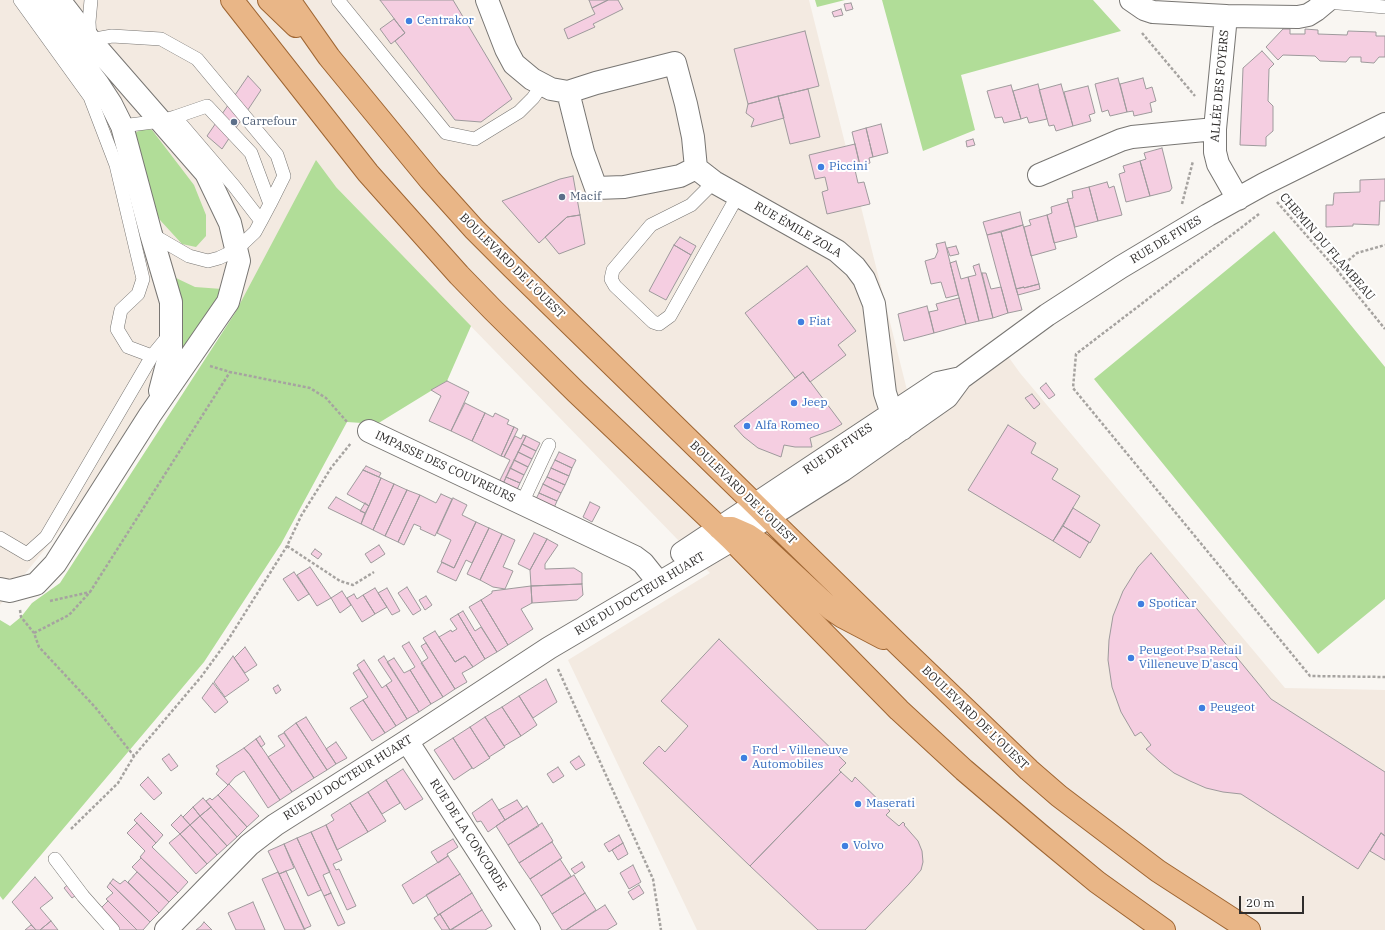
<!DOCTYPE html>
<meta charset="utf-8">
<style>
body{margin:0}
#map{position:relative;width:1385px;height:930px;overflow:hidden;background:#f9f6f2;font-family:"IBM Plex Serif",serif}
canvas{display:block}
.scale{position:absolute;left:1239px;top:896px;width:65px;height:18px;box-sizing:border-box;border:2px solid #2f2d2c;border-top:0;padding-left:5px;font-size:12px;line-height:14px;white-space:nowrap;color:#2f2d2c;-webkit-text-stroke:3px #fff;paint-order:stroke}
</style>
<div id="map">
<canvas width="1385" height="930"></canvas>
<div class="scale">20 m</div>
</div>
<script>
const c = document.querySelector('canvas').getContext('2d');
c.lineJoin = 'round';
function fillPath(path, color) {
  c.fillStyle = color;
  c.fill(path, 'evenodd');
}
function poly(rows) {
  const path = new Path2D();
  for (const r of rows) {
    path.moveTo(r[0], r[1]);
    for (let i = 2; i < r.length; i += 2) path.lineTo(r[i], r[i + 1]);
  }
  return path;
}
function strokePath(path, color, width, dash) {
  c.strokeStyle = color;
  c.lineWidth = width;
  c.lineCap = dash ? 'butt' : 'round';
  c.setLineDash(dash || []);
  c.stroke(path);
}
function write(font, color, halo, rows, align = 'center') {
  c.font = font + ' "IBM Plex Serif",serif';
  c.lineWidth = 4;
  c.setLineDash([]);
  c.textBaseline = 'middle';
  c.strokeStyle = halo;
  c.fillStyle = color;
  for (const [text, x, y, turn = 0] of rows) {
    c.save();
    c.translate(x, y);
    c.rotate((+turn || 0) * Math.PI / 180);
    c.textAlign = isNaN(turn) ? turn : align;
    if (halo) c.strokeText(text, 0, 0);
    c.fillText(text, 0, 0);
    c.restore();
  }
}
fillPath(poly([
 [0,0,809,0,909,398,997,341,1020,373,1285,688,1385,690,1385,930,697,930,568,660,710,573,336,187,0,605]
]), '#f3eae1');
fillPath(poly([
 [815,0,845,0,817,7],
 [882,0,1093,0,1121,31,961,75,975,130,923,151],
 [144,128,152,130,194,185,206,215,206,236,196,247,182,244,160,220,142,183,135,133],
 [316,160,336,187,471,326,447,381,377,424,347,422,281,544,204,662,3,900,0,896,0,620,10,626,21,617,32,603,60,583,235,313],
 [1274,231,1385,367,1385,599,1318,654,1094,379],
 [176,278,195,287,222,289,213,305,174,362,170,280]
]), '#b1dd98');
const building = poly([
 [380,0,453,0,512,99,481,122,455,120,395,41,405,33,380,0],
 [589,0,608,0,592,8,589,0],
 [608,0,618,0,623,9,593,24,595,27,568,39,564,29,595,14,592,8,608,0],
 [851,3,853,9,846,11,844,4,851,3],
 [841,9,843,15,834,17,832,12,841,9],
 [394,19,405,33,391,44,380,29,394,19],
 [1283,29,1290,29,1290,34,1305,34,1305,29,1318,30,1318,34,1347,35,1348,31,1376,32,1376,36,1385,36,1385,57,1379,57,1374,63,1361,62,1361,57,1350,57,1346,62,1320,61,1315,56,1283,55,1278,60,1266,47,1283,29],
 [805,31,819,86,748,104,734,49,805,31],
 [1262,51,1274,64,1269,69,1268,101,1273,106,1273,131,1266,137,1266,146,1240,145,1243,68,1262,51],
 [248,76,261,90,222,149,207,136,248,76],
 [1118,78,1127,112,1110,116,1108,110,1102,112,1095,84,1118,78],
 [1143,78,1146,89,1152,87,1156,101,1150,103,1152,112,1134,116,1133,111,1127,112,1120,84,1143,78],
 [1038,84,1047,119,1029,123,1027,117,1021,119,1013,91,1038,84],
 [1061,84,1073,126,1056,131,1054,125,1049,126,1039,90,1061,84],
 [1011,85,1021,119,1004,123,1002,117,995,118,987,91,1011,85],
 [1088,86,1095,113,1089,115,1091,121,1073,126,1064,92,1088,86],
 [808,89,820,137,790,144,778,96,808,89],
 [778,96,784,118,751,127,754,119,746,113,748,104,778,96],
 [881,124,888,153,873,157,866,128,881,124],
 [866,128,873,157,869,158,870,163,860,166,852,132,866,128],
 [973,139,975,145,967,147,966,141,973,139],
 [855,144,861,169,855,170,858,183,864,182,870,204,827,214,822,192,828,190,825,177,815,179,809,155,855,144],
 [1162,148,1172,188,1170,191,1150,196,1140,161,1146,159,1144,153,1162,148],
 [1140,161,1150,196,1126,202,1119,174,1125,172,1123,166,1140,161],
 [573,176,580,215,567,217,539,243,502,201,560,179,573,176],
 [1385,179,1385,201,1380,201,1379,225,1353,224,1353,226,1326,227,1326,205,1333,205,1334,193,1360,192,1360,180,1385,179],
 [1107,182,1109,188,1114,186,1122,215,1098,221,1089,187,1107,182],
 [1089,187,1098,221,1075,227,1067,199,1073,198,1072,191,1089,187],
 [1068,202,1077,237,1054,243,1047,215,1052,213,1051,207,1068,202],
 [1020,212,1023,225,987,235,983,222,1020,212],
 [580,215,585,244,559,254,545,237,567,217,580,215],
 [1047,215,1056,249,1031,256,1024,227,1031,225,1029,220,1047,215],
 [1023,225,1039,284,1024,288,1024,287,1016,289,1001,232,1023,225],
 [1001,232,1022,310,1008,313,987,235,1001,232],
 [680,237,696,246,691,255,674,245,680,237],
 [945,242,958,295,946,298,941,282,931,284,925,261,935,258,938,251,936,244,945,242],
 [674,245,691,255,666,300,649,291,674,245],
 [956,246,959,254,950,256,947,248,956,246],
 [956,261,961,279,968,277,979,321,966,324,950,263,956,261],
 [979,264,993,318,979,321,968,277,976,275,973,266,979,264],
 [807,266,856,331,838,345,846,355,810,382,803,372,795,378,745,313,807,266],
 [982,273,986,273,991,289,1001,287,1008,313,993,318,982,273],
 [1039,284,1040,289,1018,295,1016,289,1024,287,1024,288,1039,284],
 [959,298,966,324,934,333,929,312,938,310,936,304,959,298],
 [927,306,934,333,904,341,898,314,927,306],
 [803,372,842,424,832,430,810,438,812,447,795,447,784,445,781,457,758,448,744,437,734,426,803,372],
 [447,381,469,392,451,431,429,421,441,396,431,390,447,381],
 [1046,383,1055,395,1049,399,1040,388,1046,383],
 [1032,394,1040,404,1034,409,1025,398,1032,394],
 [465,403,485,413,472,441,451,431,465,403],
 [485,413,493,417,495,413,509,420,507,424,514,427,501,456,472,441,485,413],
 [1008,425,1036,443,1031,453,1058,469,1052,479,1080,496,1053,541,968,490,1008,425],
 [514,427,518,429,504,457,501,456,514,427],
 [523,435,526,436,502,486,498,484,510,460,504,457,515,436,521,439,523,435],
 [526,436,540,443,536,451,522,444,526,436],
 [522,444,536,451,532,459,518,452,522,444],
 [518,452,532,459,528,467,514,460,518,452],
 [559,452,576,460,572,468,555,460,559,452],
 [514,460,528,467,524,475,510,468,514,460],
 [555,460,572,468,569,476,551,468,555,460],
 [366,466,381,473,379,477,363,470,366,466],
 [510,468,524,475,520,483,506,477,510,468],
 [551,468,569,476,565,485,547,477,551,468],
 [363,470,381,478,369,506,347,494,363,470],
 [506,477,520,483,516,492,502,486,506,477],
 [547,477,565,485,561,493,543,484,547,477],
 [381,478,394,484,373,530,361,524,381,478],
 [394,484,407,490,385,536,373,530,394,484],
 [543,484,561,493,557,501,539,493,543,484],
 [407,490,420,495,398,542,385,536,407,490],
 [539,493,557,501,553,510,535,501,539,493],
 [441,494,452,499,435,536,420,529,421,527,414,524,404,545,398,542,420,495,436,503,441,494],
 [336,497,365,513,361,524,328,508,336,497],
 [453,498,467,505,462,515,476,522,454,568,441,562,451,540,437,533,453,498],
 [590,502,600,507,592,522,583,517,590,502],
 [365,503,369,506,365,513,360,511,365,503],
 [1073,508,1100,525,1090,543,1063,526,1073,508],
 [476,522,489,528,472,563,466,560,456,581,437,572,442,562,454,568,476,522],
 [1063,526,1089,542,1080,558,1053,541,1063,526],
 [489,528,502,534,480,580,467,574,489,528],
 [534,533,547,539,530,570,518,564,534,533],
 [502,534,515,540,503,567,513,571,505,589,493,587,480,580,502,534],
 [547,539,558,545,545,564,545,569,574,568,582,573,582,584,531,586,530,570,547,539],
 [379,545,385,554,371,563,365,554,379,545],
 [315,549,322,554,318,559,311,554,315,549],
 [1151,553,1271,699,1385,772,1385,836,1381,833,1358,869,1241,794,1223,792,1206,788,1190,781,1174,773,1160,762,1146,749,1151,745,1141,732,1135,736,1121,712,1112,687,1108,660,1109,640,1113,616,1123,591,1138,567,1151,553],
 [310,567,331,598,317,606,297,575,310,567],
 [294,572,309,594,298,601,283,579,294,572],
 [582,584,583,595,577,600,532,603,531,586,582,584],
 [531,586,532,603,521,609,533,629,508,645,481,600,492,593,492,591,531,586],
 [407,587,421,610,413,615,398,593,407,587],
 [375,588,387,607,375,614,363,595,375,588],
 [387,588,400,611,392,615,378,593,387,588],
 [342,591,351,605,340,613,331,598,342,591],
 [354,594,357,599,363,595,375,614,362,622,347,598,354,594],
 [426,596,432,605,425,610,419,600,426,596],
 [481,600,508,645,497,652,469,607,481,600],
 [463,611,475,631,481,627,497,652,485,659,458,614,463,611],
 [458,614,485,659,473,667,465,656,455,662,439,637,451,630,452,632,457,629,450,619,458,614],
 [435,631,455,662,465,656,473,667,462,673,467,682,455,689,423,638,435,631],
 [719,639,846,763,839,770,841,772,750,866,643,763,659,746,665,752,688,726,661,701,719,639],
 [409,642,443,697,431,704,410,670,415,667,402,646,409,642],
 [426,643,455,689,443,697,421,663,428,658,421,646,426,643],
 [245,647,257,665,245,673,234,658,245,647],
 [233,656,249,680,225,697,214,682,233,656],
 [384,656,419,712,407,719,386,685,392,681,378,660,384,656],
 [394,658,404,673,410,670,431,704,419,712,387,662,394,658],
 [364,660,382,688,386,685,407,719,396,726,357,665,364,660],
 [359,669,396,726,385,733,363,700,368,697,353,673,359,669],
 [546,679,557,702,533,718,519,696,546,679],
 [213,683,228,702,215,713,202,698,213,683],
 [278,685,281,690,276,694,273,688,278,685],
 [519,696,537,725,521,736,502,707,519,696],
 [363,700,385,733,372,741,350,708,363,700],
 [502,707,521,736,504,746,485,717,502,707],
 [306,717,336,764,327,770,296,723,306,717],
 [485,717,505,747,489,757,470,727,485,717],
 [296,723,327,770,314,778,284,732,296,723],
 [470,727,490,758,473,769,453,738,470,727],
 [284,733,314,778,292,792,268,757,285,746,278,736,284,733],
 [260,736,265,744,261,747,256,739,260,736],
 [453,738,472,768,454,780,434,750,453,738],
 [256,739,292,792,280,800,250,755,244,748,256,739],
 [336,742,347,758,336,764,326,749,336,742],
 [244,748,250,755,280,800,268,808,244,771,235,777,228,785,216,774,219,770,216,766,244,748],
 [169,754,178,766,171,771,162,759,169,754],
 [579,756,585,765,576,770,570,762,579,756],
 [558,767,564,776,553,783,547,774,558,767],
 [403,769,423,799,405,810,386,780,403,769],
 [841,772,852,782,855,777,890,811,886,815,899,826,903,822,905,824,904,825,918,841,922,851,923,862,921,870,909,884,865,930,818,930,750,866,841,772],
 [148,777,162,793,154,800,140,785,148,777],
 [386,780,400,803,382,814,368,792,386,780],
 [229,784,259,816,247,827,218,795,229,784],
 [368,792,386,821,368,832,350,803,368,792],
 [218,795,247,827,237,837,206,801,210,798,212,800,218,795],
 [203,798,211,807,200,816,193,807,203,798],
 [492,799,505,820,488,832,481,821,477,822,472,813,492,799],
 [517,800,523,809,505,820,499,810,517,800],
 [350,803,368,832,337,850,326,825,334,820,331,815,350,803],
 [527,806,539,826,508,845,496,826,527,806],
 [193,807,200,816,190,825,183,817,193,807],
 [211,807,237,837,227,846,200,816,211,807],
 [141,813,163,835,156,843,134,820,141,813],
 [181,815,190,825,180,834,171,825,181,815],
 [200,816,227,846,217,855,190,825,200,816],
 [137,823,156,843,152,847,188,882,178,893,140,857,145,851,127,833,137,823],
 [542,823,553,841,519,863,508,845,542,823],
 [190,825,217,855,207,864,180,834,190,825],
 [326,825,342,860,333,864,336,870,339,869,356,906,347,910,311,832,326,825],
 [311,832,330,872,323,875,331,893,324,896,297,838,311,832],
 [1381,833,1385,836,1385,860,1370,851,1381,833],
 [180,834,207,864,196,874,169,843,180,834],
 [619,835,623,843,609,852,604,844,619,835],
 [297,838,321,890,308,896,284,844,297,838],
 [453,839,458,847,447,854,448,856,438,863,431,852,453,839],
 [552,842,562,858,530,879,519,863,552,842],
 [623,843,628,854,618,860,612,850,623,843],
 [284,844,294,868,279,874,268,851,284,844],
 [448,856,460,874,413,904,402,885,448,856],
 [141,858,178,893,169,902,132,867,141,858],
 [560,859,571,876,541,896,530,879,560,859],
 [582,862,585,867,575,874,571,869,582,862],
 [633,865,641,882,629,889,620,873,633,865],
 [286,871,311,926,304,929,279,874,286,871],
 [137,872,169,902,159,913,128,882,137,872],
 [278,872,279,874,305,930,285,930,262,879,278,872],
 [460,874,472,893,438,915,426,895,460,874],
 [574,875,585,893,552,914,541,896,574,875],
 [35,877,53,898,40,908,51,921,40,930,36,930,12,902,35,877],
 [113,879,120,884,125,880,159,913,150,922,110,883,113,879],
 [71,882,79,893,72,898,64,888,71,882],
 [110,883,150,922,143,930,137,930,106,899,113,893,107,887,110,883],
 [639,885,644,893,633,900,628,892,639,885],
 [331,893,345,923,338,926,324,896,331,893],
 [472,893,482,910,450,930,440,914,472,893],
 [585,893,596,910,566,930,562,930,552,914,585,893],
 [108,901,137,930,117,930,98,911,108,901],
 [253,902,265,930,236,930,228,913,253,902],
 [605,905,617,924,607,930,566,930,605,905],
 [482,910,492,926,485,930,451,930,482,910],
 [440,914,450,930,442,930,434,918,440,914],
 [51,921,58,930,40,930,51,921],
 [204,922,212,930,196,930,201,926,204,922],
 [31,925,36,930,25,930,31,925]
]);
fillPath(building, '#f5cee1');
strokePath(building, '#9e9a9c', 1);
const lane = poly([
 [20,0,90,97,116,165,143,279,138,294,121,310,117,329,128,347,152,356],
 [91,0,89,22,90,40,112,36,161,39,197,59,277,155,284,176,270,204],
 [338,0,446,133,475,139,519,112,533,98,542,85],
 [1327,2,1385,7],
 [175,117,207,106,251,153,270,204,261,221],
 [122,126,161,121,175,117,234,186,261,221,255,232,236,250,219,258,208,261,189,256,151,234],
 [714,182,691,205,651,225,613,270,611,279,615,286,653,322,659,324,670,316,738,195],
 [522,503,549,445],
 [0,538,27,554,46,537,152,356,171,333],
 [55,859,83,896,113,930]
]);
const street = poly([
 [34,0,98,84,111,104,122,126,151,234,171,302,171,349,160,391],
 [487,0,506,49,514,64,532,79,551,89,568,92,596,83,675,63,686,104,693,137,696,168,714,182,837,251,855,267,864,279,874,304,885,393,889,405,902,429],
 [1131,0,1144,9,1153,12,1226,16,1215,129,1215,152,1218,164,1238,199],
 [1226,16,1298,17,1308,15,1316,10,1328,0],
 [568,92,583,152,596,188,624,187,680,176,696,168],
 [1039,175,1121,140,1132,137,1215,129],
 [369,431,635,557,643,563,659,583],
 [682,553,938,383,961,378],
 [0,589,10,591,36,584,55,564,150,415,228,302,239,261,230,223,206,173,90,40,59,0],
 [407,741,529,930],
 [166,930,249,845,275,825,407,741,549,648,732,540,843,470,947,397,961,378,1047,315,1121,267,1208,215,1264,184,1385,124]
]);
const primary = poly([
 [232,0,368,173,459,275,493,310,576,392,732,540,899,710,964,770,1039,834,1097,882,1164,930],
 [269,0,296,26],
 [289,0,329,57,430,180,474,229,512,267,900,646,1029,770,1059,796,1158,871,1249,930],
 [719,528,732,528,748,535,761,544,831,609,843,617,883,638]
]);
strokePath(lane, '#787673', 14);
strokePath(street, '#787673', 24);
strokePath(primary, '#9f6633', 24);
strokePath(poly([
 [1142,33,1195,96],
 [1277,202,1337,270,1385,329],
 [1182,204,1193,161],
 [1259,214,1076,354,1073,388,1310,676,1385,677],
 [1337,270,1357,253,1385,245],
 [210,366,230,372,310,388,326,398,348,423],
 [287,546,340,581,353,585,374,572],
 [50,601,90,592],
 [20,610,21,617,34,633,39,647,95,707,134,756],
 [34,633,69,615,90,592,230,372],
 [558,669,653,879,661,930],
 [71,829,118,783,134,756,201,677,228,640,287,546,301,516,331,468,351,443]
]), '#a6a3a0', 2.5, [3, 2]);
strokePath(lane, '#fff', 13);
strokePath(street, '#fff', 22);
strokePath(primary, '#e9b687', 22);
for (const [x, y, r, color] of [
 [409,21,4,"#3f7fe0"],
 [234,122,4,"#5c6f8a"],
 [821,167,4,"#3f7fe0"],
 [562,197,4,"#5c6f8a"],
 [801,322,4,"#3f7fe0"],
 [794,403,4,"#3f7fe0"],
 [747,426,4,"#3f7fe0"],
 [1141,604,4,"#3f7fe0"],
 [1131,658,4,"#3f7fe0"],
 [1202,708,4,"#3f7fe0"],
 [744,758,4,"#3f7fe0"],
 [858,804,4,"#3f7fe0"],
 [845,846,4,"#3f7fe0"]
]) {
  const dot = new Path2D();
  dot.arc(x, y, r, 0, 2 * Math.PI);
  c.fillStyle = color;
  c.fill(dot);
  strokePath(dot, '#fff', 1.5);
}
write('12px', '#366cbe', '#fff', [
 ["Centrakor",417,21],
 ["Piccini",829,167],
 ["Fiat",809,322],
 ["Jeep",802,403],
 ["Alfa Romeo",755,426],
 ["Spoticar",1149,604],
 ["Peugeot Psa Retail",1139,651],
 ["Villeneuve D'ascq",1139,665],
 ["Peugeot",1210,708],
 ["Ford - Villeneuve",752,751],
 ["Automobiles",752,765],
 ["Maserati",866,804],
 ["Volvo",853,846]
], 'left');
write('12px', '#2f2d2c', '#fff', [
 ["ALLÉE DES FOYERS",1220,86,-85],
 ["RUE ÉMILE ZOLA",798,230,30],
 ["RUE DE FIVES",1166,240,-31],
 ["CHEMIN DU FLAMBEAU",1327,247,49],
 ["BOULEVARD DE L'OUEST",512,266,45],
 ["RUE DE FIVES",838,449,-34],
 ["IMPASSE DES COUVREURS",445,467,25],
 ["BOULEVARD DE L'OUEST",743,493,44],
 ["RUE DU DOCTEUR HUART",640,594,-31],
 ["BOULEVARD DE L'OUEST",975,718,44],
 ["RUE DU DOCTEUR HUART",348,778,-32],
 ["RUE DE LA CONCORDE",468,835,57]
]);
write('12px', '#4e5e75', '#fff', [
 ["Carrefour",242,122],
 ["Macif",570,197]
], 'left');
</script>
